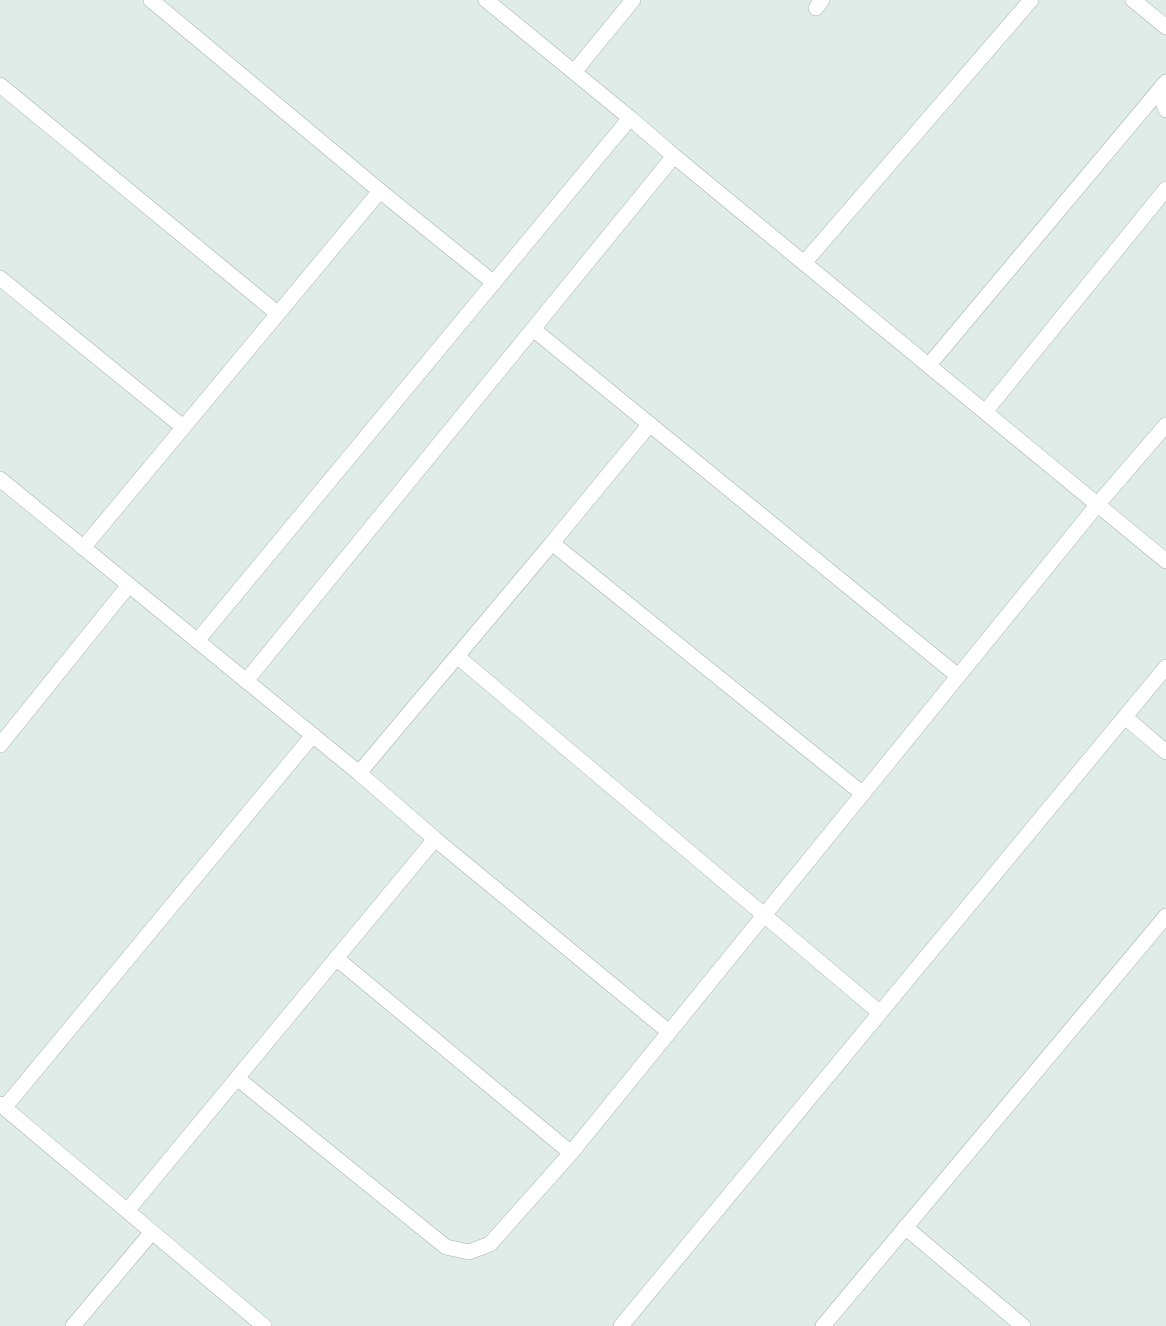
<!DOCTYPE html>
<style>
body{margin:0}
canvas{display:block;background:#e0ece7}
</style>
<canvas width="1166" height="1326"></canvas>
<script>
const c = document.querySelector('canvas').getContext('2d');
c.lineJoin = 'round';
function poly(rows) {
  const path = new Path2D();
  for (const r of rows) {
    path.moveTo(r[0], r[1]);
    for (let i = 2; i < r.length; i += 2) path.lineTo(r[i], r[i + 1]);
  }
  return path;
}
function strokePath(path, color, width, dash) {
  c.strokeStyle = color;
  c.lineWidth = width;
  c.lineCap = dash ? 'butt' : 'round';
  c.setLineDash(dash || []);
  c.stroke(path);
}
const street = poly([
 [151,0,380,191,494,283],
 [1133,0,1166,27],
 [816,8,822,0],
 [574,72,633,0],
 [0,85,277,313],
 [1163,85,1163,102,1166,110],
 [674,156,1166,561],
 [804,263,1031,0],
 [0,278,183,427],
 [533,329,958,676],
 [929,365,1166,82],
 [985,412,1166,189],
 [0,479,129,585],
 [552,543,650,424],
 [83,548,380,191],
 [197,641,630,118],
 [458,657,879,1012],
 [246,681,674,156,630,118,486,0],
 [1125,717,1166,752],
 [0,745,129,585,359,773,435,839],
 [359,773,552,543,863,794],
 [336,958,571,1153],
 [237,1078,446,1247,469,1252,490,1244,571,1153,1098,504,1166,425],
 [0,1104,264,1326],
 [5,1107,313,735],
 [127,1211,435,839,669,1032],
 [905,1227,1023,1326],
 [73,1326,152,1232],
 [621,1326,1166,667],
 [823,1326,1166,916]
]);
strokePath(street, '#a3b4ae', 16);
strokePath(street, '#fff', 15);
</script>
